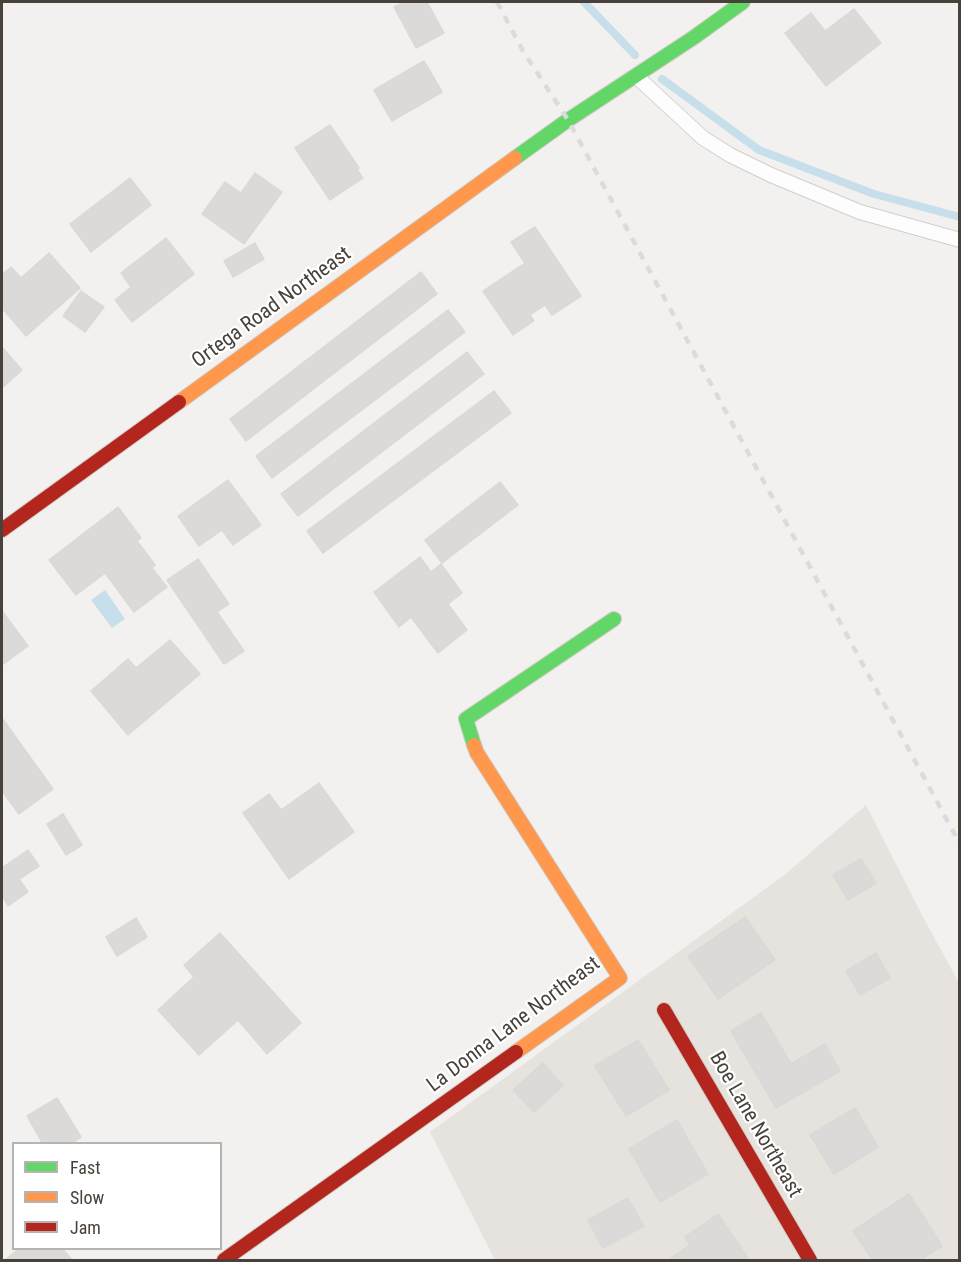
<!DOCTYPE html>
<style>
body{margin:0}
#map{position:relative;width:961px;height:1262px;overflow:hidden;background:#f3f1ef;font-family:"Roboto Condensed",sans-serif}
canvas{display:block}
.frame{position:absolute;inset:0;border:3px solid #49423b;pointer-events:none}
.legend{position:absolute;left:12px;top:1142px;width:210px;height:108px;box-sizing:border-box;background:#fff;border:2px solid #b6b3b1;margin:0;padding:8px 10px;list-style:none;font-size:18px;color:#49423b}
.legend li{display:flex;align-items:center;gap:12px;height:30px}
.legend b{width:30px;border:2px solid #b6b3b1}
</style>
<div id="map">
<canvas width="961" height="1262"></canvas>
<div class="frame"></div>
<ul class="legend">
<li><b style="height:8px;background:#63d668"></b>Fast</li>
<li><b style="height:8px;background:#ff974d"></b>Slow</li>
<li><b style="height:8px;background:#b3261e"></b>Jam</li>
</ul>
</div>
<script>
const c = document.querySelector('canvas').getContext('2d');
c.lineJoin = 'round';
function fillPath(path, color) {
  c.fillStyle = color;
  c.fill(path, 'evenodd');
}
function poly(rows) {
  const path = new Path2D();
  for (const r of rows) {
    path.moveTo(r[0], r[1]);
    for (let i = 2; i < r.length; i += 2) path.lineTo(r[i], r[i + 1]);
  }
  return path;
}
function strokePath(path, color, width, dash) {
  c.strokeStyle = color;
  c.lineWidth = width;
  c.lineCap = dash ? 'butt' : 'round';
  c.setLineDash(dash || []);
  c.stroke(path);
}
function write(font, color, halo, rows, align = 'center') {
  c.font = font + ' "Roboto Condensed",sans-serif';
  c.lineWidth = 4.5;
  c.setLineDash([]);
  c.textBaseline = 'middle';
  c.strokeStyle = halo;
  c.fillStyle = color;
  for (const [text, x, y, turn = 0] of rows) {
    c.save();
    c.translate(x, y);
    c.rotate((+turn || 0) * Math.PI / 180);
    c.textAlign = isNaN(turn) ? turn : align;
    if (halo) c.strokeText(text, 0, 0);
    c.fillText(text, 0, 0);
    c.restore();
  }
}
fillPath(poly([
 [866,805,924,919,959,983,959,1260,495,1260,430,1132,783,876]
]), '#e6e2de');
fillPath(poly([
 [105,590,125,619,112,628,91,600]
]), '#c6dfeb');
strokePath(poly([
 [584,2,635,55],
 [662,79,759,150,874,194,960,217]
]), '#c6dfeb', 8);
const building = poly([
 [404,2,427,2,444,33,416,48,394,7,404,2],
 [854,9,881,43,826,86,785,33,811,13,825,31,854,9],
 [424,61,442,92,392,121,374,90,424,61],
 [330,125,359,168,357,170,363,178,330,200,295,148,330,125],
 [255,173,282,192,244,244,202,214,225,182,241,193,255,173],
 [130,178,151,205,91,252,70,224,130,178],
 [535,227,581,296,552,315,545,305,530,315,534,321,513,335,483,291,525,263,511,242,535,227],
 [166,238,194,274,132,322,115,300,131,287,121,273,166,238],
 [255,243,264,259,233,277,224,261,255,243],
 [49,253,80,288,26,336,2,308,2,275,11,267,21,278,49,253],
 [421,272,437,294,246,441,230,419,421,272],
 [81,291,104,307,85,332,63,316,81,291],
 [448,310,465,332,272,478,256,456,448,310],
 [2,347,22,370,2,388,2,347],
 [467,352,484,374,298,516,281,494,467,352],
 [494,391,511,413,323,553,307,531,494,391],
 [228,480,261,525,233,545,222,530,199,546,178,516,228,480],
 [500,482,518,505,442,563,425,540,500,482],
 [118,507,141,538,137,541,155,565,152,568,167,587,134,612,105,573,76,595,49,560,118,507],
 [420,557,431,572,441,564,462,593,448,604,467,630,438,653,411,617,399,627,374,592,420,557],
 [198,559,229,604,217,612,244,651,224,664,167,580,198,559],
 [2,611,28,646,2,665,2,611],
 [170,640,200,674,128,735,91,691,128,659,136,668,170,640],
 [2,718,53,789,19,814,2,791,2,718],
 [319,783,354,832,289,879,243,813,269,794,281,810,319,783],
 [63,814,82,845,66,855,47,824,63,814],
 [28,850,39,866,19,879,28,892,8,906,2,895,2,868,28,850],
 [861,859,876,883,848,900,833,875,861,859],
 [745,917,775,960,718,999,688,956,745,917],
 [136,918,147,937,117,956,106,937,136,918],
 [220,933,301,1023,267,1054,238,1020,199,1055,158,1010,194,977,184,965,220,933],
 [876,953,890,978,860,995,846,971,876,953],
 [761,1013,791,1064,825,1044,840,1071,776,1108,731,1031,761,1013],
 [638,1040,669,1090,626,1116,595,1066,638,1040],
 [543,1063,563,1086,534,1112,513,1090,543,1063],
 [57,1098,81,1137,70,1144,43,1144,27,1116,57,1098],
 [855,1108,878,1147,834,1174,810,1135,855,1108],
 [677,1120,708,1174,660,1202,629,1149,677,1120],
 [909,1194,942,1246,920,1260,873,1260,853,1231,909,1194],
 [628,1198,644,1226,603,1248,588,1220,628,1198],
 [718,1214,749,1260,673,1260,671,1258,690,1245,685,1237,718,1214],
 [20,1248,62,1248,72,1260,5,1260,20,1248]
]);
fillPath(building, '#dcdad8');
strokePath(building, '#dbd8d5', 1.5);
const lane = poly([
 [636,76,703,138,730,155,771,175,860,212,960,240]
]);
const fast = poly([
 [515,158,568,120,693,38,743,2],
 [474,745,466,719,614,619]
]);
const slow = poly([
 [179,402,515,158],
 [474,745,477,753,620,978,516,1052]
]);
const jam = poly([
 [2,530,179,402],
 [664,1010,810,1260],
 [224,1260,516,1052]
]);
strokePath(lane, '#d1cfcc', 16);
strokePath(fast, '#d1cdc6', 16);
strokePath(slow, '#d1cdc6', 16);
strokePath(jam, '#d1cdc6', 16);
strokePath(lane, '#fdfdfd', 14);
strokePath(fast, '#63d668', 14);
strokePath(slow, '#ff974d', 14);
strokePath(jam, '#b3261e', 14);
strokePath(poly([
 [497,2,523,51,568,120,960,844]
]), '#dbdbdb', 4.5, [8, 8]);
write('21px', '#49423b', '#fff', [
 ["Ortega Road Northeast",272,308,-36],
 ["La Donna Lane Northeast",514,1025,-37],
 ["Boe Lane Northeast",755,1125,60]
]);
</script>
